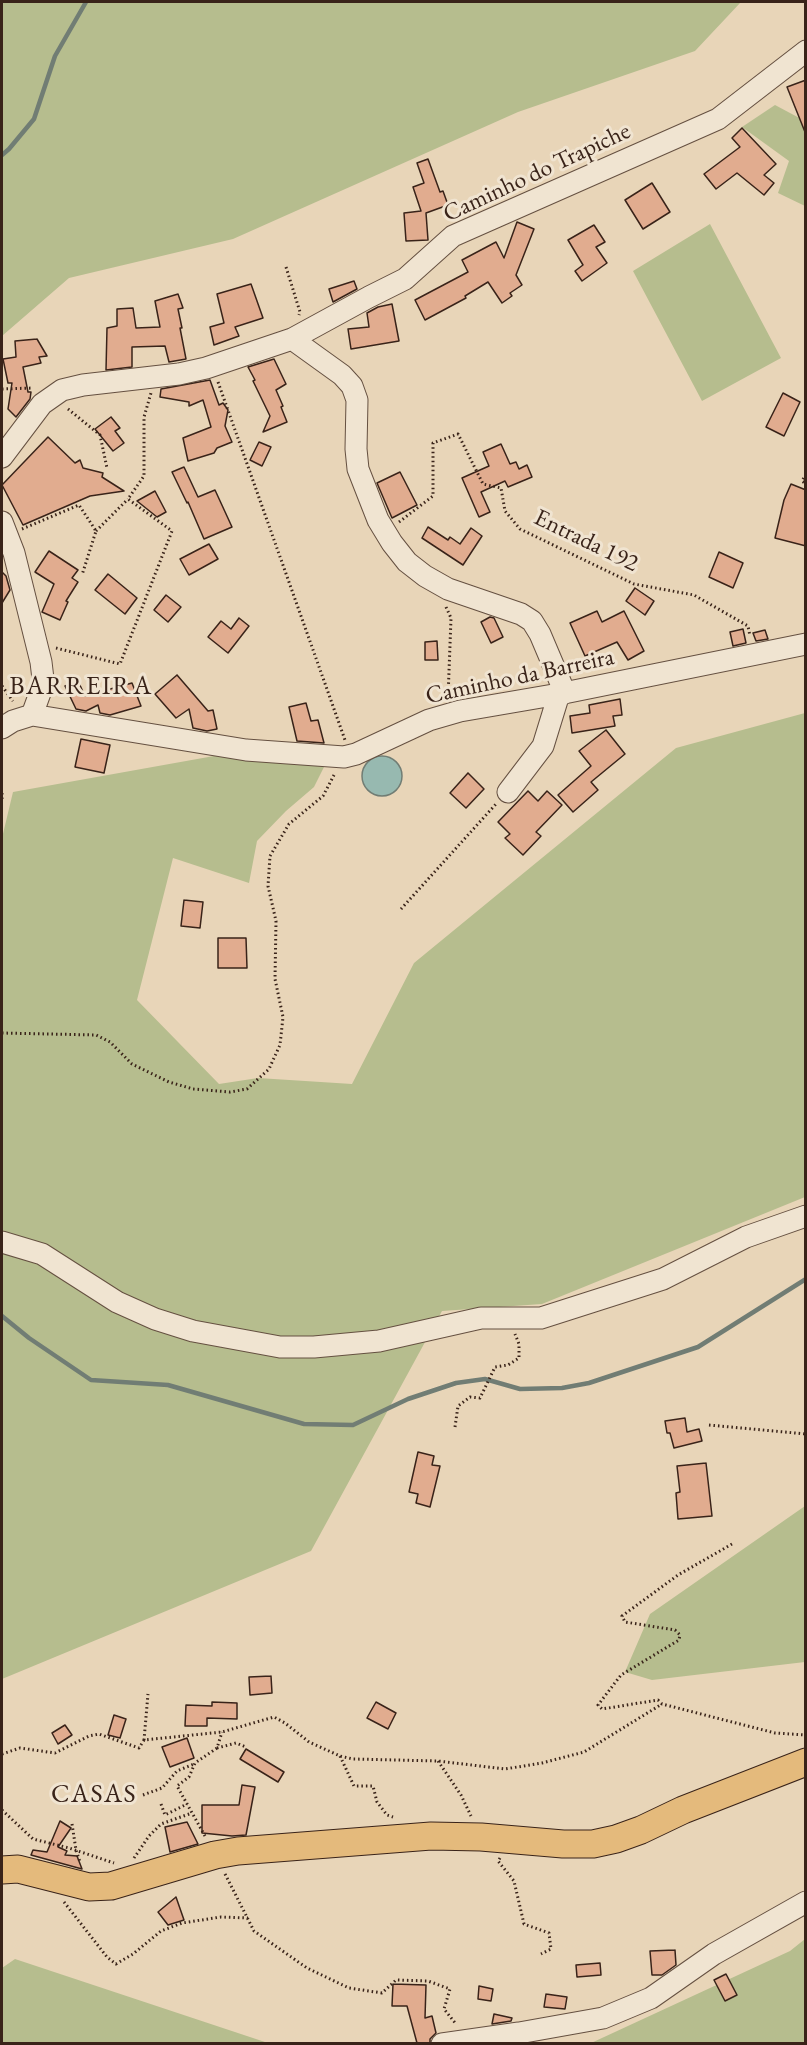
<!DOCTYPE html>
<style>
body{margin:0}
#map{position:relative;width:807px;height:2045px;overflow:hidden;background:#e8d5b8;font-family:"EB Garamond",serif}
canvas{display:block}
.frame{position:absolute;inset:0;border:3px solid #392319;pointer-events:none}
</style>
<div id="map">
<canvas width="807" height="2045"></canvas>
<div class="frame"></div>
</div>
<script>
const c = document.querySelector('canvas').getContext('2d');
c.lineJoin = 'round';
function fillPath(path, color) {
  c.fillStyle = color;
  c.fill(path, 'evenodd');
}
function poly(rows) {
  const path = new Path2D();
  for (const r of rows) {
    if (r.length === 3) {
      path.moveTo(r[0] + r[2], r[1]);
      path.arc(r[0], r[1], r[2], 0, 2 * Math.PI);
      continue;
    }
    path.moveTo(r[0], r[1]);
    for (let i = 2; i < r.length; i += 2) path.lineTo(r[i], r[i + 1]);
  }
  return path;
}
function strokePath(path, color, width, dash) {
  c.strokeStyle = color;
  c.lineWidth = width;
  c.lineCap = dash ? 'butt' : 'round';
  c.setLineDash(dash || []);
  c.stroke(path);
}
function write(font, color, halo, rows, align = 'center') {
  c.font = font + ' "EB Garamond",serif';
  c.lineWidth = 6;
  c.setLineDash([]);
  c.textBaseline = 'middle';
  c.strokeStyle = halo;
  c.fillStyle = color;
  for (const [text, x, y, turn = 0] of rows) {
    c.save();
    c.translate(x, y);
    c.rotate((+turn || 0) * Math.PI / 180);
    c.textAlign = isNaN(turn) ? turn : align;
    if (halo) c.strokeText(text, 0, 0);
    c.fillText(text, 0, 0);
    c.restore();
  }
}
fillPath(poly([
 [2,2,741,2,695,51,518,112,233,239,69,278,2,336],
 [775,105,805,121,805,206,778,193,789,161,742,127],
 [710,224,781,358,702,401,633,271],
 [805,713,805,1197,542,1304,442,1311,311,1551,2,1679,2,838,13,792,214,756,327,761,314,787,286,811,257,841,249,883,173,858,137,1000,219,1084,258,1078,352,1084,414,963,676,748],
 [805,1506,805,1662,652,1680,625,1672,650,1614],
 [805,1939,805,2043,589,2044,790,1951],
 [15,1959,268,2043,2,2043,2,1968]
]), '#b6bd8e');
const water = poly([
 [382,776,20]
]);
fillPath(water, '#97b9b0');
strokePath(water, '#717d74', 1.5);
strokePath(poly([
 [2,155,9,149,34,119,55,56,86,2],
 [2,1316,29,1338,91,1380,168,1385,304,1424,353,1425,408,1399,456,1383,485,1379,520,1389,562,1388,589,1383,698,1347,806,1279]
]), '#717d74', 4.5);
const building = poly([
 [806,80,806,132,805,132,787,87,806,80],
 [742,128,776,164,764,175,774,183,764,195,737,173,716,189,704,174,740,147,732,138,742,128],
 [428,159,440,192,443,191,448,205,426,213,428,240,406,241,404,213,421,211,413,187,424,183,417,163,428,159],
 [652,183,670,212,643,229,625,200,652,183],
 [517,222,534,229,516,275,522,285,510,293,512,296,502,303,488,282,465,296,466,298,425,320,415,300,468,272,462,260,496,242,504,258,517,222],
 [594,225,605,242,596,247,607,263,582,281,575,271,583,265,568,240,594,225],
 [354,281,357,289,333,302,329,289,354,281],
 [251,284,263,318,235,327,239,336,214,345,210,327,224,323,217,294,251,284],
 [178,294,183,308,178,309,182,328,180,328,186,359,169,362,165,346,132,347,132,367,106,370,107,328,117,326,117,309,133,308,136,328,160,327,155,301,178,294],
 [392,304,399,341,351,349,348,329,369,327,367,313,378,307,392,304],
 [37,339,47,356,39,357,41,363,23,367,28,392,31,392,30,399,16,417,8,409,12,383,8,383,3,359,16,357,15,341,37,339],
 [274,359,286,384,276,390,283,406,281,407,287,422,263,432,270,416,253,381,255,380,248,367,274,359],
 [210,380,219,405,223,403,228,410,225,426,232,442,217,448,214,453,188,461,183,438,211,427,203,400,189,406,189,402,160,397,161,389,210,380],
 [783,393,800,402,784,436,766,427,783,393],
 [111,417,120,428,115,431,124,443,113,451,95,429,111,417],
 [48,437,75,463,80,460,83,468,103,473,102,477,124,491,90,496,23,525,2,485,48,437],
 [259,442,271,447,262,466,250,460,259,442],
 [501,444,510,464,516,462,519,469,527,465,532,477,508,487,505,481,481,492,490,512,479,517,462,478,489,466,483,452,501,444],
 [184,467,198,497,215,490,232,527,204,539,188,502,187,503,172,472,184,467],
 [400,472,417,505,392,518,377,483,400,472],
 [791,484,806,490,806,546,775,538,784,500,791,484],
 [155,491,166,512,157,517,137,501,155,491],
 [428,527,448,540,450,537,460,544,471,528,482,536,463,565,422,538,428,527],
 [209,544,218,559,189,575,180,559,209,544],
 [49,551,78,570,72,578,78,582,66,601,68,602,60,620,42,612,54,584,35,572,49,551],
 [719,552,743,563,733,588,709,577,719,552],
 [2,572,6,576,10,590,2,603,2,572],
 [108,574,137,598,125,614,95,590,108,574],
 [635,588,654,601,645,615,626,601,635,588],
 [166,595,181,607,168,622,154,610,166,595],
 [597,611,602,622,624,611,644,651,628,660,617,642,585,656,570,623,597,611],
 [490,617,494,618,503,637,491,643,481,622,490,617],
 [239,618,249,626,228,653,208,637,221,621,231,629,239,618],
 [743,629,746,643,733,646,730,632,743,629],
 [765,630,768,639,756,641,753,633,765,630],
 [437,641,438,660,425,660,425,642,437,641],
 [177,675,208,711,213,710,217,729,207,731,193,728,189,709,176,718,155,694,177,675],
 [78,681,85,696,132,683,141,706,110,715,100,713,98,705,86,711,76,709,65,686,78,681],
 [620,699,622,715,613,716,615,726,572,733,570,716,590,713,589,705,620,699],
 [306,703,311,721,318,720,324,743,297,741,289,707,306,703],
 [606,730,625,754,591,782,598,790,573,812,558,795,591,766,579,751,606,730],
 [81,739,110,745,104,773,75,767,81,739],
 [468,773,484,789,466,808,450,793,468,773],
 [528,791,538,801,547,791,562,805,536,832,541,836,523,855,505,838,510,834,498,822,528,791],
 [184,900,203,902,200,928,181,926,184,900],
 [218,938,246,938,247,968,218,968,218,938],
 [685,1418,687,1432,699,1429,702,1441,674,1448,670,1433,667,1433,665,1421,685,1418],
 [418,1452,434,1456,432,1465,440,1466,430,1507,416,1503,418,1494,409,1492,418,1452],
 [706,1463,712,1516,678,1519,676,1493,680,1492,677,1466,706,1463],
 [271,1676,272,1693,250,1695,249,1677,271,1676],
 [212,1702,237,1703,237,1719,207,1718,207,1726,185,1726,186,1705,212,1706,212,1702],
 [376,1702,396,1713,388,1729,367,1718,376,1702],
 [114,1715,126,1719,120,1738,108,1735,114,1715],
 [65,1725,72,1735,58,1744,52,1733,65,1725],
 [187,1738,194,1758,170,1767,162,1747,187,1738],
 [246,1749,284,1772,278,1782,240,1759,246,1749],
 [242,1785,255,1787,246,1835,232,1836,202,1833,202,1805,239,1805,242,1785],
 [60,1821,71,1828,58,1847,67,1851,65,1855,77,1856,82,1869,31,1855,33,1850,47,1852,60,1821],
 [187,1822,198,1844,170,1852,165,1827,187,1822],
 [176,1897,184,1920,168,1925,158,1912,176,1897],
 [675,1950,676,1965,662,1975,652,1975,650,1951,675,1950],
 [600,1963,601,1975,577,1977,576,1965,600,1963],
 [726,1974,737,1995,725,2001,714,1980,726,1974],
 [393,1984,426,1985,425,2018,432,2016,436,2033,430,2039,430,2043,417,2043,407,2006,392,2006,393,1984],
 [479,1986,493,1989,491,2001,478,1999,479,1986],
 [546,1994,567,1997,565,2009,544,2007,546,1994],
 [494,2014,512,2018,511,2021,492,2024,494,2014]
]);
fillPath(building, '#e1ac8f');
strokePath(building, '#392319', 1.5);
const minor = poly([
 [292,339,342,375,352,386,357,400,356,449,358,469,378,520,392,543,407,562,425,576,448,589,521,614,532,621,540,634,565,693],
 [2,457,42,404,62,390,83,385,179,374,206,368,292,339,369,297,405,279,453,236,718,119,806,51],
 [2,522,14,553,41,662,43,679,40,693,32,715],
 [2,728,13,721,32,715,246,750,344,757,356,754,429,720,460,711,559,694,806,644],
 [508,792,543,746,559,694],
 [2,1242,42,1254,117,1302,155,1319,193,1331,280,1347,314,1347,379,1341,481,1318,541,1318,663,1279,746,1237,806,1216],
 [442,2044,519,2033,603,2018,651,1998,714,1954,806,1902]
]);
const major = poly([
 [2,1870,18,1869,89,1887,111,1886,215,1855,238,1851,431,1836,481,1837,563,1844,593,1844,616,1839,641,1830,683,1810,806,1762]
]);
strokePath(minor, '#655041', 23);
strokePath(major, '#392319', 29);
strokePath(poly([
 [286,267,300,312,299,315],
 [218,382,345,740],
 [2,389,33,388],
 [68,409,100,435,107,468],
 [806,474,802,481,806,484],
 [399,522,433,496,433,443,458,434,483,484,501,488,505,511,520,529,634,584,694,595,748,626,750,636],
 [22,529,79,505,96,531,82,575],
 [96,531,128,499],
 [446,607,451,618,448,698],
 [56,648,120,664,172,531,128,499,144,476,144,417,151,393],
 [2,686,13,701],
 [2,793,2,801],
 [401,909,496,804],
 [2,1033,96,1035,110,1042,132,1064,169,1082,193,1089,230,1092,247,1089,269,1069,280,1045,283,1017,275,979,276,921,268,886,270,856,289,824,323,796,334,775],
 [709,1425,806,1434],
 [455,1427,458,1406,470,1397,480,1398,495,1367,508,1365,519,1358,519,1344,515,1334],
 [732,1544,678,1575,622,1616,625,1622,675,1630,680,1635,679,1640,621,1675,598,1705,602,1709,658,1700,662,1704,775,1733,806,1735],
 [144,1740,148,1694],
 [217,1748,236,1743,246,1747],
 [2,1754,20,1748,55,1753,89,1736,99,1734,139,1748,144,1740,222,1732,274,1717,285,1723,309,1742,340,1756,353,1759,438,1761,505,1769,542,1763,584,1752,662,1704],
 [340,1756,354,1786,373,1786,377,1802,387,1815,393,1817],
 [438,1761,461,1795,471,1816],
 [143,1795,162,1788,177,1771,194,1764],
 [161,1804,165,1815,187,1804],
 [2,1810,33,1839,69,1848,114,1863],
 [72,1824,76,1850,80,1862],
 [205,1836,177,1786,189,1777,195,1763,217,1748,222,1732],
 [134,1858,149,1836,161,1824,192,1813],
 [500,1858,498,1861,514,1881,524,1924,549,1933,551,1949,541,1954],
 [225,1874,254,1931,307,1968,349,1988,382,1993,396,1980,428,1981,450,1989,444,2009,456,2024],
 [64,1902,107,1957,116,1964,133,1954,161,1931,182,1923,221,1917,248,1918]
]), '#392319', 3, [1.5, 3]);
strokePath(minor, '#f0e4d1', 21);
strokePath(major, '#e4ba7c', 27);
write('24px', '#392319', '#f0e4d1', [
 ["Caminho do Trapiche",537,173,-25],
 ["Entrada 192",586,541,26],
 ["Caminho da Barreira",520,677,-12]
]);
c.letterSpacing = '1.5px';
write('26px', '#392319', '#f0e4d1', [
 ["BARREIRA",81,687],
 ["CASAS",94,1795]
]);
c.letterSpacing = '0px';
</script>
